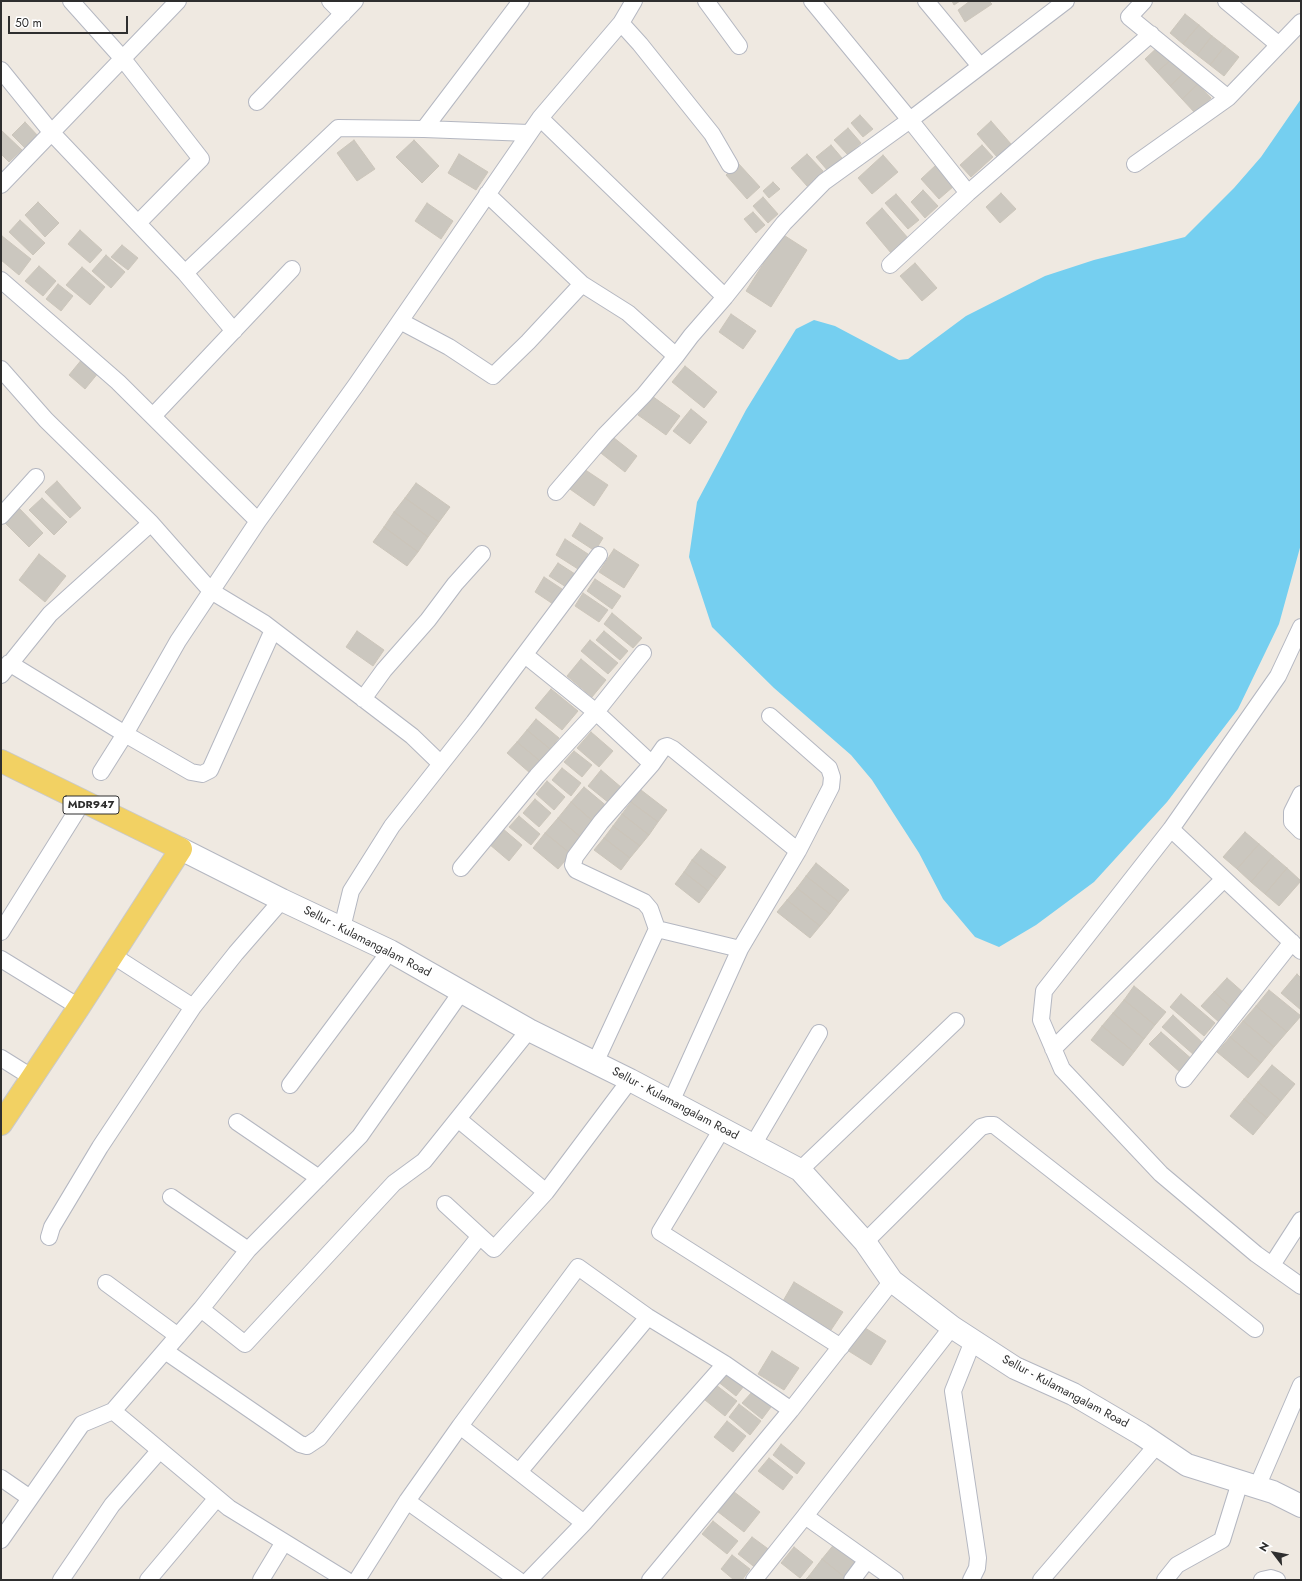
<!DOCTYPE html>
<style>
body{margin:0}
#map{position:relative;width:1302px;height:1581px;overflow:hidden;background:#efe9e1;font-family:Jost,sans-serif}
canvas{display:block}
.frame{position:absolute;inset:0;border:2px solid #2e2e2e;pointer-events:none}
.north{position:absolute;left:1254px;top:1533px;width:40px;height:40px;-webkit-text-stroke:3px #fff;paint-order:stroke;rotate:302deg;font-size:11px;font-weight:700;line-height:16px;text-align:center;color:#2e2e2e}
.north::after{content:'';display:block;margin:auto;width:14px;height:18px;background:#2e2e2e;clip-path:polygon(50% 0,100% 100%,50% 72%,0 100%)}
.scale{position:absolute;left:8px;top:16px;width:120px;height:18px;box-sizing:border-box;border:2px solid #2e2e2e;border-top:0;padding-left:5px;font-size:12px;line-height:14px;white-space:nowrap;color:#2e2e2e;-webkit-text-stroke:3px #fff;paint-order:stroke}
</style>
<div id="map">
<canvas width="1302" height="1581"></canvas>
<div class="frame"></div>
<div class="north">N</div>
<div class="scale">50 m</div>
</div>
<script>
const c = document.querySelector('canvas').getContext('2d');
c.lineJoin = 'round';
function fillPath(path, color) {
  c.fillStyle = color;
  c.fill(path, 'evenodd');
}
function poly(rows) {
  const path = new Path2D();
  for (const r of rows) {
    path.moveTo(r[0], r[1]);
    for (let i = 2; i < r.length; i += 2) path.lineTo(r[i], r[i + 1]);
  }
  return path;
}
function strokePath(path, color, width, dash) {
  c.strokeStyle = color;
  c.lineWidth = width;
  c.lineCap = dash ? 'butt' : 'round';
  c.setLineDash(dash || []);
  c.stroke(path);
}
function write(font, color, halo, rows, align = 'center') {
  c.font = font + ' Jost,sans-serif';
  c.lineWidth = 4;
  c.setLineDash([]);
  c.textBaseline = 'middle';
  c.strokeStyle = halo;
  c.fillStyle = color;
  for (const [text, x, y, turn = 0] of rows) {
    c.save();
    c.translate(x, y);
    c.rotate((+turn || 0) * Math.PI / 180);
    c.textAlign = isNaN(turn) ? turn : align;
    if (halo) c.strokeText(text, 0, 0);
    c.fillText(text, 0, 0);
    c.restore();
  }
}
fillPath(poly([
 [1301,99,1301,544,1279,624,1238,709,1167,802,1094,882,1036,925,999,947,975,937,943,899,919,853,872,780,851,755,774,688,712,627,689,557,697,502,746,410,796,329,814,320,835,326,899,360,908,359,966,316,1045,276,1094,260,1185,237,1234,188,1261,157]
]), '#75cff0');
const building = poly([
 [952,1,960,1,954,5,952,1],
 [970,1,989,1,992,4,965,22,958,10,970,1],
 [1185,14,1199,25,1183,44,1170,33,1185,14],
 [1199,25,1212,36,1197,55,1183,44,1199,25],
 [1212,36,1225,46,1210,65,1197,55,1212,36],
 [1161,44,1173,58,1157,72,1145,59,1161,44],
 [1225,46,1239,57,1224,76,1210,65,1225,46],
 [1173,58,1186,71,1170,86,1157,72,1173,58],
 [1186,71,1198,84,1182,99,1170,86,1186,71],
 [1198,84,1211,98,1195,113,1182,99,1198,84],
 [860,115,873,129,863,137,851,123,860,115],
 [991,121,1011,144,997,157,977,134,991,121],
 [25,122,39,137,26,149,12,135,25,122],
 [848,128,861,143,848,155,834,140,848,128],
 [1,130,22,150,9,162,1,154,1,130],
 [354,140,375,169,357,181,337,153,354,140],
 [414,140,439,166,422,183,396,157,414,140],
 [831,145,842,158,828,171,816,157,831,145],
 [982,145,993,157,971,177,960,165,982,145],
 [459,154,488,172,476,190,448,173,459,154],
 [807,154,823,171,807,186,791,168,807,154],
 [883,155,898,172,872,194,858,178,883,155],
 [738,163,760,187,747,199,726,175,738,163],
 [936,165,954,186,939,199,921,179,936,165],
 [773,182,780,189,769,198,763,191,773,182],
 [923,190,938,206,925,218,911,202,923,190],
 [1001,193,1016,209,1000,223,986,207,1001,193],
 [896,194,919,220,908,229,885,203,896,194],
 [763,197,778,214,768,223,753,206,763,197],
 [38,202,59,223,45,237,25,215,38,202],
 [427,203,453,221,441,239,415,221,427,203],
 [882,208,908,238,891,253,866,223,882,208],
 [753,212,765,225,756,233,744,219,753,212],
 [20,220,45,243,33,255,9,232,20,220],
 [80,230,102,250,90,263,68,244,80,230],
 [782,234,807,250,771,307,746,291,782,234],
 [2,236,31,259,19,275,1,260,2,236],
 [122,245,138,258,128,270,111,257,122,245],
 [106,255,125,272,111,288,92,271,106,255],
 [915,263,937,288,922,301,900,276,915,263],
 [39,266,56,281,43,296,25,281,39,266],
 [82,267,105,287,90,305,66,285,82,267],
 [58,284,73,296,61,311,46,299,58,284],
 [731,314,756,331,743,349,719,332,731,314],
 [83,358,99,372,85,389,69,375,83,358],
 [685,366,717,392,704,408,672,382,685,366],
 [652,396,680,416,666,435,638,415,652,396],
 [691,409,707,422,690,444,673,431,691,409],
 [609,434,637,456,625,472,597,450,609,434],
 [581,467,608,485,594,506,567,487,581,467],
 [57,481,81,508,70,518,45,492,57,481],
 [416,483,450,507,439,522,405,498,416,483],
 [42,498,67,522,54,535,29,510,42,498],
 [405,498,439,522,428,537,394,512,405,498],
 [19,508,43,533,29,547,4,522,19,508],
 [394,512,428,537,418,552,384,527,394,512],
 [580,523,603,538,595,551,572,536,580,523],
 [384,527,418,552,407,566,373,542,384,527],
 [565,539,588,554,578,569,556,555,565,539],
 [614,549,639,565,624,588,599,572,614,549],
 [39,554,66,576,45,602,19,580,39,554],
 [558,563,575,574,566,587,549,576,558,563],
 [544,577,562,589,553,604,535,592,544,577],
 [595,579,621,596,612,609,587,591,595,579],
 [583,593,608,610,599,622,575,606,583,593],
 [612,613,642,638,633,648,604,624,612,613],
 [357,631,384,650,373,666,346,647,357,631],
 [604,631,628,651,620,660,596,640,604,631],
 [590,640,618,663,608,674,581,651,590,640],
 [581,659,606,680,592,697,567,676,581,659],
 [551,689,578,711,562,730,535,708,551,689],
 [536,719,559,738,550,749,527,730,536,719],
 [527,730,550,749,540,761,517,742,527,730],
 [591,732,613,751,599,767,577,748,591,732],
 [517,742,540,761,530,773,507,753,517,742],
 [574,751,592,765,582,777,564,762,574,751],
 [562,768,581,783,571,796,552,780,562,768],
 [601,770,622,788,609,803,588,786,601,770],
 [547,781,565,797,554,810,536,794,547,781],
 [584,787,609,808,596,824,571,802,584,787],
 [641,790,667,810,658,822,631,802,641,790],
 [535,799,551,813,539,827,523,813,535,799],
 [571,802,596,824,583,839,558,818,571,802],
 [631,802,658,822,649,835,622,814,631,802],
 [622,814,649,835,640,846,613,826,622,814],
 [519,816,540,834,531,845,509,827,519,816],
 [558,818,583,839,571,854,545,833,558,818],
 [613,826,640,846,630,858,604,838,613,826],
 [502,828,522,845,509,861,489,844,502,828],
 [1245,832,1259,844,1237,869,1223,857,1245,832],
 [545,833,571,854,558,869,533,848,545,833],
 [604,838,630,858,621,870,594,850,604,838],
 [1259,844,1273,856,1251,882,1237,869,1259,844],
 [701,849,726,867,717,879,692,860,701,849],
 [1273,856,1287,868,1265,894,1251,882,1273,856],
 [692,860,717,879,708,891,684,872,692,860],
 [816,863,849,890,839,902,806,876,816,863],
 [1287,868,1301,881,1279,906,1265,894,1287,868],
 [684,872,708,891,699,903,675,884,684,872],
 [806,876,839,902,830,914,797,888,806,876],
 [797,888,830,914,820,926,787,900,797,888],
 [787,900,820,926,810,938,777,912,787,900],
 [1297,974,1301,978,1301,1010,1281,993,1297,974],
 [1227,978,1245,994,1232,1008,1214,992,1227,978],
 [1134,986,1166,1012,1155,1025,1124,1000,1134,986],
 [1269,990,1301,1016,1287,1032,1256,1006,1269,990],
 [1214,992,1232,1008,1220,1023,1201,1006,1214,992],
 [1181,994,1215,1023,1204,1036,1170,1007,1181,994],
 [1124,1000,1155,1025,1144,1039,1113,1013,1124,1000],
 [1256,1006,1287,1032,1274,1047,1243,1021,1256,1006],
 [1113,1013,1144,1039,1134,1052,1102,1026,1113,1013],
 [1173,1015,1204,1044,1194,1055,1162,1027,1173,1015],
 [1243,1021,1274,1047,1261,1063,1230,1037,1243,1021],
 [1102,1026,1134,1052,1123,1066,1091,1040,1102,1026],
 [1161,1032,1194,1061,1182,1074,1149,1044,1161,1032],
 [1230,1037,1261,1063,1248,1078,1217,1052,1230,1037],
 [1272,1065,1295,1084,1281,1101,1258,1082,1272,1065],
 [1258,1082,1281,1101,1267,1118,1244,1099,1258,1082],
 [1244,1099,1267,1118,1253,1135,1230,1116,1244,1099],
 [794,1282,843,1312,831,1330,783,1301,794,1282],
 [862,1326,886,1341,871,1365,847,1350,862,1326],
 [772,1351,799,1368,784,1390,758,1374,772,1351],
 [726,1371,744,1386,736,1396,717,1381,726,1371],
 [716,1385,737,1401,725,1416,705,1400,716,1385],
 [752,1392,771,1407,762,1419,742,1403,752,1392],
 [739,1404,761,1421,750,1435,729,1417,739,1404],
 [727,1421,746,1436,733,1452,714,1437,727,1421],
 [781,1444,805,1463,797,1474,773,1455,781,1444],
 [769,1458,793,1477,783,1490,758,1471,769,1458],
 [729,1488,760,1512,744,1532,713,1508,729,1488],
 [713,1521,738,1541,727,1554,702,1534,713,1521],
 [752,1537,771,1551,757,1569,738,1554,752,1537],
 [836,1542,861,1561,847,1579,822,1559,836,1542],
 [794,1547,813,1562,800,1578,781,1563,794,1547],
 [732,1555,750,1569,742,1580,734,1580,721,1569,732,1555],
 [822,1559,847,1579,846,1580,814,1580,809,1576,822,1559],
 [809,1576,814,1580,805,1580,809,1576]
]);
fillPath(building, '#cbc7bf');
strokePath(building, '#cbc5ba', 1);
const street = poly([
 [71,1,123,59,201,159,138,223],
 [330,1,343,14],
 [706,1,739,46],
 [812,1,910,120,1066,1],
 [926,1,980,66],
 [1144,1,1129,17,1228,98,1301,22],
 [1226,1,1279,45],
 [621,23,640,44,712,134,730,165],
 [1,70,52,133,185,273,338,128,424,129,529,133],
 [257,102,355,1],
 [540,118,725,297,784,223,824,182,910,120,968,193],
 [424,129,521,1],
 [1135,164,1228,98],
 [1,185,178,1],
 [487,194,582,284],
 [890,265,968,193,1151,34],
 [185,273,234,331],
 [1,280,118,382,258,521],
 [400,321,449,347,493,376,528,342,582,284,628,313,676,356],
 [1,369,46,420,151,523,211,591,264,623,412,736,441,764],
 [153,416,292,269],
 [556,492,605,435,644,395,676,356,691,336,725,297],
 [1,516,36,477],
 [525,655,596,712,652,764,601,822,575,857,573,865,576,870,644,902,650,909,657,929],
 [9,663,125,734,191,772,202,774,210,770,273,630],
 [1,675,50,614,151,523],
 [363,699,384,670,428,620,455,584,482,554],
 [652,764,664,747,667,746,673,749,798,851],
 [101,772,125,734,178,641,258,521,356,385,540,118,621,23,634,1],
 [1301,794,1292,812,1292,822,1301,831],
 [1171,829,1278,676,1301,627],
 [461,868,537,776,596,712,643,653],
 [342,928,351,891,392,826,474,722,599,555],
 [1,932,83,801],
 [1301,951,1171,829,1044,991,1041,1020,1062,1069,1161,1174,1256,1254,1301,1286],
 [1,959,79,1007],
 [193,1007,236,953,282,900],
 [1053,1049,1224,879],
 [1,1058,33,1078],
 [595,1063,657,929,740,949],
 [1184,1079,1292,942],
 [290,1085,390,951],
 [671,1102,740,949,798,851,831,787,832,777,829,768,770,716],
 [458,1119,546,1192],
 [237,1122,319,1178],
 [722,1129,660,1232,841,1347],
 [753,1145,819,1033],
 [800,1170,956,1021],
 [171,1197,248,1250],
 [445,1204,494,1249,546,1192,630,1080],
 [49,1237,52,1227,100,1147,193,1007,112,955],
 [865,1242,981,1127,988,1125,994,1125,1255,1329],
 [1272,1265,1301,1220],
 [106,1283,178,1336],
 [201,1309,248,1250,360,1136,462,991],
 [165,1351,300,1444,307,1446,319,1438,480,1236],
 [113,1411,229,1508,346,1580],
 [519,1472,648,1317],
 [1,1478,30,1498],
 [1257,1487,1301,1385],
 [407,1501,518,1580],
 [805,1516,952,1327],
 [584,1523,725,1364],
 [1,1540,82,1424,113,1411,201,1309,245,1344,394,1183,424,1161,529,1030],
 [867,1560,895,1580],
 [61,1580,112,1505,160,1450],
 [148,1580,217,1498],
 [261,1580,284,1542],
 [357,1580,407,1501,460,1426],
 [529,1580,584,1523,460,1426,578,1267,648,1317,725,1364,791,1410,892,1281],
 [650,1580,791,1410],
 [754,1580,805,1516,867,1560,852,1580],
 [971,1580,977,1568,978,1558,953,1391,973,1341],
 [1041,1580,1157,1445],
 [1165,1580,1177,1565,1222,1540,1240,1482],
 [1262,1580,1271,1578,1277,1580]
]);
const secondary = poly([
 [181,849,282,900,390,951,529,1030,630,1080,800,1170,865,1242,892,1281,952,1327,1015,1368,1073,1394,1141,1434,1187,1465,1273,1492,1301,1506]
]);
const primary = poly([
 [1,761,181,849,79,1007,1,1124]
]);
strokePath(street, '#b4b7c1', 18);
strokePath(secondary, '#b4b7c1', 24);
strokePath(primary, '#c9c9c9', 24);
strokePath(street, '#fff', 16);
strokePath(secondary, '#fff', 22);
strokePath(primary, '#f2d163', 22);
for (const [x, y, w] of [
 [91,805,56]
]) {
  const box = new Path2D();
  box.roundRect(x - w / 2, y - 9, w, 18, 3);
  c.fillStyle = '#fff';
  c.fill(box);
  strokePath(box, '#2e2e2e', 1);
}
write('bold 11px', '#2e2e2e', null, [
 ["MDR947",91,805]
]);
write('12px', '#2e2e2e', '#fff', [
 ["Sellur - Kulamangalam Road",367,942,27],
 ["Sellur - Kulamangalam Road",675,1104,28],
 ["Sellur - Kulamangalam Road",1065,1392,28]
]);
</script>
